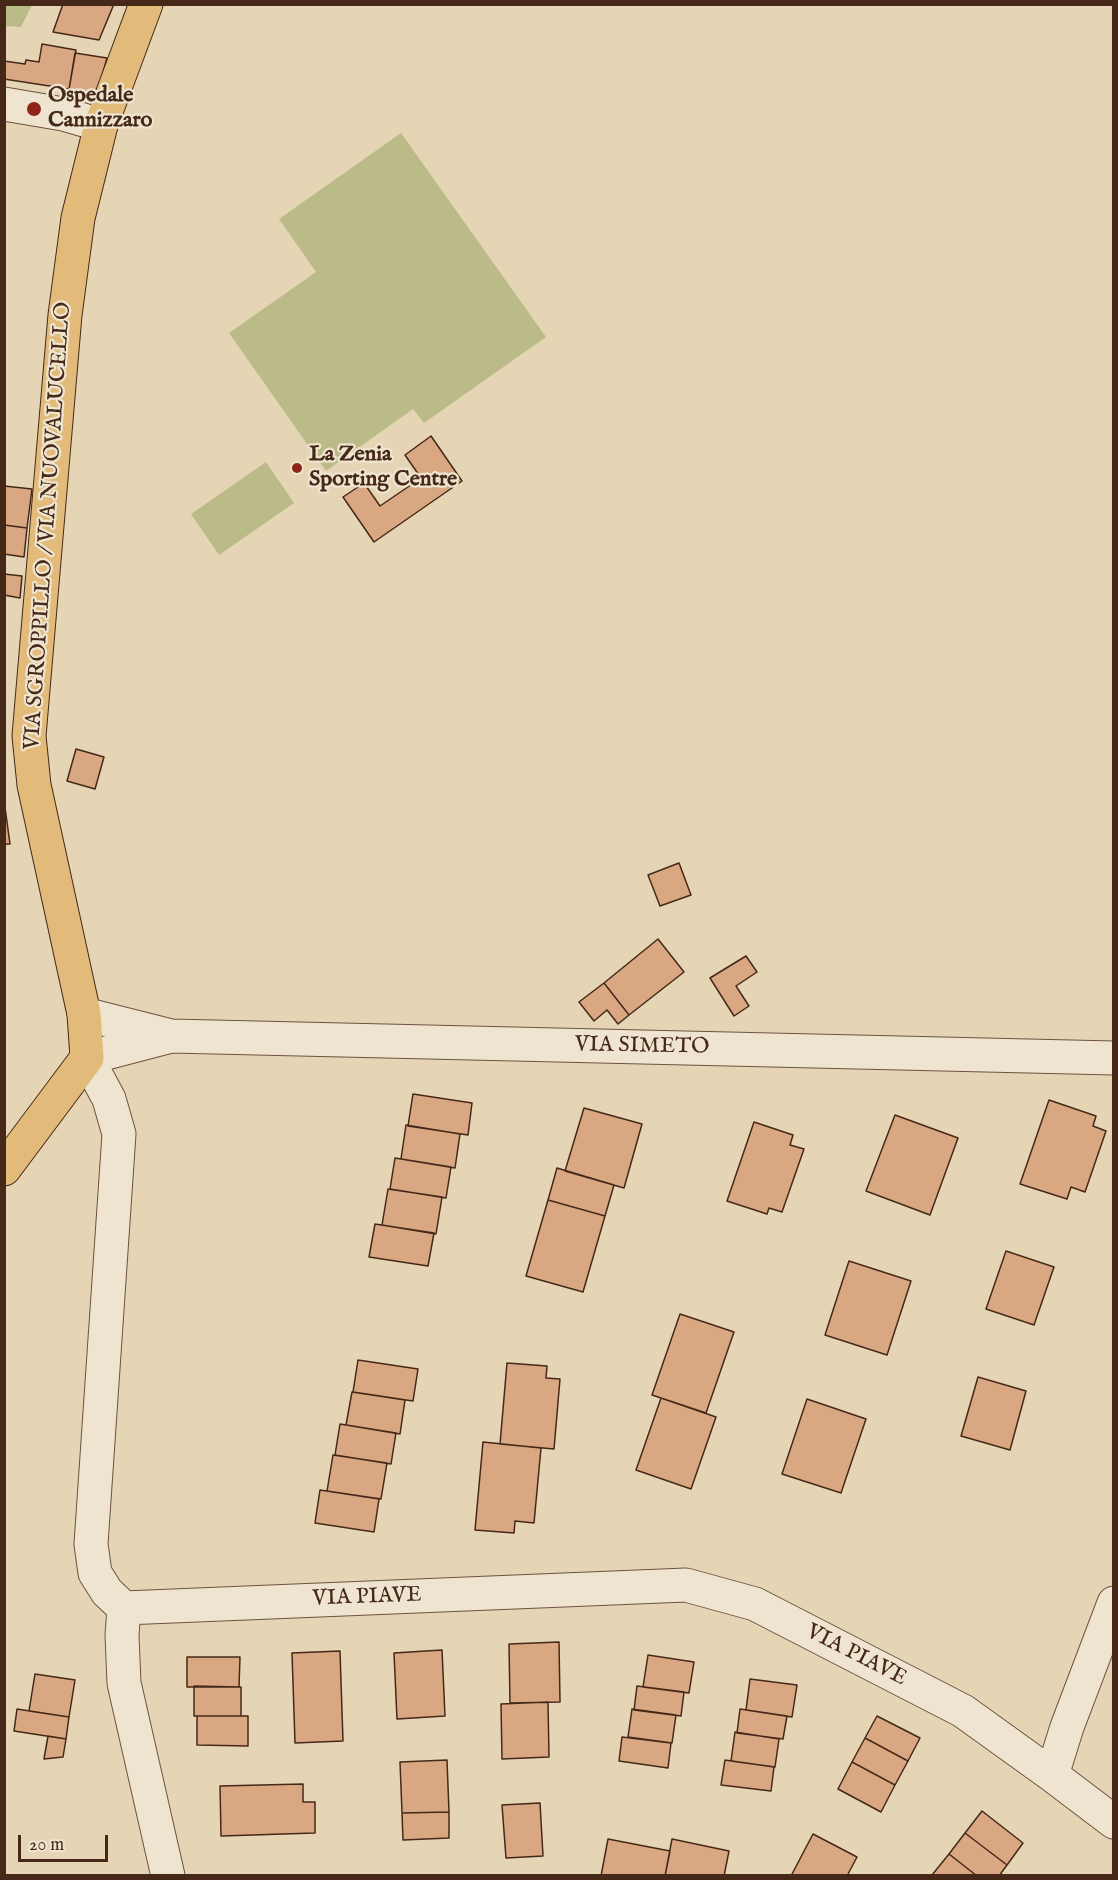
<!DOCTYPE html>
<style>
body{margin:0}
#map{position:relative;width:1118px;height:1880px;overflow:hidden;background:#e5d5b5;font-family:"IM FELL English",serif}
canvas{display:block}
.frame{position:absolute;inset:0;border:6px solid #452818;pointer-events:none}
.scale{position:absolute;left:18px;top:1835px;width:90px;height:27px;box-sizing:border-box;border:3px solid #452818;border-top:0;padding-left:8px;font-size:18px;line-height:21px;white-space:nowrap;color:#452818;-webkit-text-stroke:4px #eee4cf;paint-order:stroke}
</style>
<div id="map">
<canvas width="1118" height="1880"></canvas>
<div class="frame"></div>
<div class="scale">20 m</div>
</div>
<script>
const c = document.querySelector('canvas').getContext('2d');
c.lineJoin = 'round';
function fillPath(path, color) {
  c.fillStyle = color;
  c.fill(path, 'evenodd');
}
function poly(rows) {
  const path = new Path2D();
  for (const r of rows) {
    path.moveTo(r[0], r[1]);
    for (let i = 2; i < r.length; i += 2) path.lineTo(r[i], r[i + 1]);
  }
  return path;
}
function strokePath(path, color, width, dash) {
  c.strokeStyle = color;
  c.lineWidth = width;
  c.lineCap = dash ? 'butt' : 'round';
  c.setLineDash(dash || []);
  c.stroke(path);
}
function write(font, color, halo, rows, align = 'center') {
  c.font = font + ' "IM FELL English",serif';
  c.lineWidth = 4.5;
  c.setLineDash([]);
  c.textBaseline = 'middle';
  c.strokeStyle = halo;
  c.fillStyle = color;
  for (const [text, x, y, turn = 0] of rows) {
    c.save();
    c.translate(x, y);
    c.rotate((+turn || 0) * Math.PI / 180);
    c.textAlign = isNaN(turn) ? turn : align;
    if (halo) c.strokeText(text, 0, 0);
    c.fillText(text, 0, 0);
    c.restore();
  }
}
fillPath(poly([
 [4,5,32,5,21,27,5,26],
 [401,133,546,337,424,423,413,409,326,471,229,333,316,272,279,219],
 [266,462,294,503,219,555,191,514]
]), '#bbbb89');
const building = poly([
 [63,4,114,4,99,40,53,32,63,4],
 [42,44,76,50,69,89,4,79,4,61,25,64,26,60,39,62,42,44],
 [75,53,107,58,97,94,69,89,75,53],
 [431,436,462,481,374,542,343,497,364,483,380,506,421,478,405,455,431,436],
 [4,486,32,489,27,528,4,525,4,486],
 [4,525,27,528,24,557,4,554,4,525],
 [4,574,22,576,20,598,4,595,4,574],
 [76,749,104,757,95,789,67,781,76,749],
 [4,800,10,844,4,844,4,800],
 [679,863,691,895,660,906,648,875,679,863],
 [658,939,684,972,629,1015,604,983,658,939],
 [746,956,757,972,736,986,749,1006,734,1016,710,978,746,956],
 [604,983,629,1015,618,1024,607,1010,594,1021,579,1002,604,983],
 [413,1094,472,1103,468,1135,408,1126,413,1094],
 [1049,1100,1096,1116,1093,1126,1106,1131,1085,1192,1071,1187,1067,1199,1020,1184,1049,1100],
 [584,1108,642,1124,624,1188,565,1171,584,1108],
 [895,1115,958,1138,930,1215,866,1191,895,1115],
 [754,1122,793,1135,790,1145,804,1149,782,1212,769,1208,767,1214,727,1201,754,1122],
 [406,1125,460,1134,455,1168,401,1159,406,1125],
 [395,1158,451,1167,446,1198,390,1189,395,1158],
 [557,1168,614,1185,605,1216,548,1200,557,1168],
 [388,1189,442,1197,436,1234,382,1225,388,1189],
 [548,1200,605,1216,583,1292,526,1276,548,1200],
 [375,1224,434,1233,428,1266,369,1257,375,1224],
 [1006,1251,1054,1267,1034,1325,986,1309,1006,1251],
 [849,1261,911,1281,887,1355,825,1335,849,1261],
 [680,1314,734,1332,706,1413,652,1395,680,1314],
 [358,1360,418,1369,413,1401,353,1392,358,1360],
 [507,1363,547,1366,546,1378,560,1379,554,1449,500,1444,507,1363],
 [978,1377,1026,1391,1010,1450,961,1436,978,1377],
 [352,1392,405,1400,400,1434,346,1425,352,1392],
 [661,1398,716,1417,691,1489,636,1470,661,1398],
 [807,1399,866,1419,841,1493,782,1474,807,1399],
 [340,1424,396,1433,391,1464,335,1455,340,1424],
 [483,1442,541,1448,534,1523,515,1521,514,1533,475,1530,483,1442],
 [333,1455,387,1463,381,1499,327,1491,333,1455],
 [320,1490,379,1499,374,1532,315,1523,320,1490],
 [559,1642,560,1702,510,1703,509,1644,559,1642],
 [442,1650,445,1716,397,1719,394,1653,442,1650],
 [340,1651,343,1741,295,1743,292,1653,340,1651],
 [648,1655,694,1662,689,1693,643,1687,648,1655],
 [187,1657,240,1657,239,1687,187,1687,187,1657],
 [35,1674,75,1680,69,1717,29,1711,35,1674],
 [750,1679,797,1685,792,1717,746,1710,750,1679],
 [194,1686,241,1687,241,1716,194,1716,194,1686],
 [637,1686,684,1692,681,1716,634,1710,637,1686],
 [548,1702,549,1757,502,1759,501,1704,548,1702],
 [17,1709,69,1717,66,1739,14,1731,17,1709],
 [632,1709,676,1715,672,1743,628,1737,632,1709],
 [740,1709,787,1716,783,1739,737,1733,740,1709],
 [197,1716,248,1716,248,1746,197,1745,197,1716],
 [877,1716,920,1738,908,1761,865,1738,877,1716],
 [735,1732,779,1739,775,1767,731,1761,735,1732],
 [48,1736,66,1739,63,1757,44,1759,48,1736],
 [622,1737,671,1743,668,1768,619,1761,622,1737],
 [865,1738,908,1761,895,1785,852,1762,865,1738],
 [447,1760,449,1812,402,1813,400,1762,447,1760],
 [725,1760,774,1767,771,1791,721,1785,725,1760],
 [852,1762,895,1785,881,1812,838,1789,852,1762],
 [303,1784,303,1802,315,1802,315,1833,221,1836,220,1786,303,1784],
 [540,1803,543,1856,506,1858,502,1805,540,1803],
 [982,1811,1023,1843,1007,1865,965,1833,982,1811],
 [449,1812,449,1838,403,1840,402,1813,449,1812],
 [965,1833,1007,1865,999,1876,977,1876,949,1854,965,1833],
 [813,1834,857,1857,847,1876,791,1876,813,1834],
 [608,1839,670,1851,665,1876,601,1876,608,1839],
 [672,1839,729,1851,724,1876,665,1876,672,1839],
 [949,1854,977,1876,932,1875,949,1854]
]);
fillPath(building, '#d9a883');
strokePath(building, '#452818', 1.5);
const minor = poly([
 [4,104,63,114,101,125],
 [84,1014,171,1036,1114,1058],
 [171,1036,87,1058,109,1099,119,1134,91,1544,95,1573,107,1592,124,1608,686,1585,755,1604,963,1711,1052,1775,1114,1822],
 [124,1608,122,1635,124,1683,168,1876],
 [1052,1775,1067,1727,1114,1603]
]);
const major = poly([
 [4,1169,87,1058,84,1014,34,785,29,736,65,315,78,218,101,125,146,4]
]);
strokePath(minor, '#6d533f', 35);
strokePath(major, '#452818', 35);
strokePath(minor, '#eee4cf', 33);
strokePath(major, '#e2ba7a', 33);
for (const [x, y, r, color] of [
 [34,109,8,"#8f2418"],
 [297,468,6,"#8f2418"]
]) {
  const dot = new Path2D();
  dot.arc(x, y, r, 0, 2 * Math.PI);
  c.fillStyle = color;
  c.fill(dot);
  strokePath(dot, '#eee4cf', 2);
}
write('bold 22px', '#452818', '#eee4cf', [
 ["Ospedale",48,96],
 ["Cannizzaro",48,121],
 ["La Zenia",309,455],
 ["Sporting Centre",309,480]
], 'left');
write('22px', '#452818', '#eee4cf', [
 ["VIA SGROPPILLO / VIA NUOVALUCELLO",49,526,-86],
 ["VIA SIMETO",642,1047,1],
 ["VIA PIAVE",367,1598,-2],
 ["VIA PIAVE",856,1656,27]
]);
</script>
